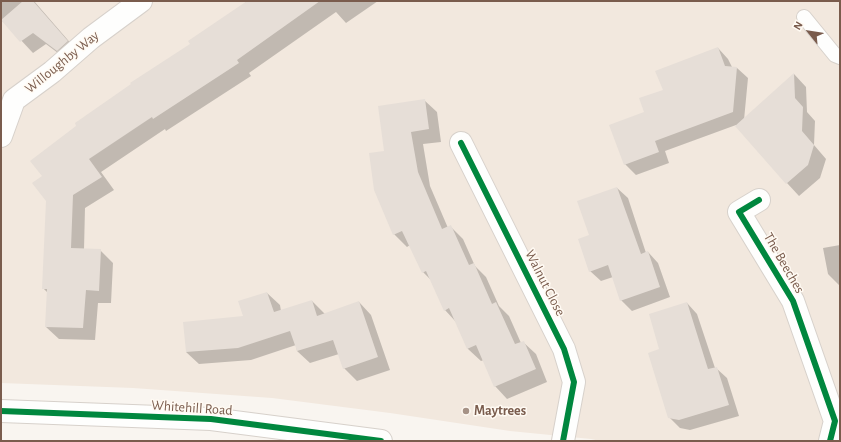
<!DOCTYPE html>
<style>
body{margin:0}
#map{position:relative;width:841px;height:442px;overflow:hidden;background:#f9f5f0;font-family:"Alegreya Sans",sans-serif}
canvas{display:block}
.frame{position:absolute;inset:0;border:2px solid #7a5c4d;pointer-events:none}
.north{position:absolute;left:789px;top:12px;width:40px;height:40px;-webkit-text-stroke:3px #fffaf3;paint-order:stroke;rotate:300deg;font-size:11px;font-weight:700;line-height:16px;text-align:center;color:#7a5c4d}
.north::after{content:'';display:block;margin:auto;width:14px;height:18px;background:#7a5c4d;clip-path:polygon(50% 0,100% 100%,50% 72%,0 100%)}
</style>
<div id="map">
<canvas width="841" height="442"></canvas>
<div class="frame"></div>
<div class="north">N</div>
</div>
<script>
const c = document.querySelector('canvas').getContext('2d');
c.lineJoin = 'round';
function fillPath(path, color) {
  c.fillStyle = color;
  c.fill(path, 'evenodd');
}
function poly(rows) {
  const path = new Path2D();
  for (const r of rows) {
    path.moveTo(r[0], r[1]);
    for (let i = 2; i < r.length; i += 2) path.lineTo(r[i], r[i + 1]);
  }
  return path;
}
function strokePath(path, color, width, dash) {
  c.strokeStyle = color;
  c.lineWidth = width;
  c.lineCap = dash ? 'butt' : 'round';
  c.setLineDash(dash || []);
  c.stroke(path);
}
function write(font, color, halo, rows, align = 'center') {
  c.font = font + ' "Alegreya Sans",sans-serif';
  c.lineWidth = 3;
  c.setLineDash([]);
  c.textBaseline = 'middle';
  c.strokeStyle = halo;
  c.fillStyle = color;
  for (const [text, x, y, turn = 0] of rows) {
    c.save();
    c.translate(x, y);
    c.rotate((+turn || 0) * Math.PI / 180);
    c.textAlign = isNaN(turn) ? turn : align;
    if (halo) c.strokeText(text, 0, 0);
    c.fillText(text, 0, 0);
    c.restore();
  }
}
fillPath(poly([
 [1,1,840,1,840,441,600,441,591,439,510,431,390,413,272,398,133,388,1,383]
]), '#f2e8de');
fillPath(poly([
 [1,1,34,1,80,54,70,62,46,44,33,53,3,21,1,22],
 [246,1,378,1,346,23,336,12,249,73,251,76,166,131,165,129,101,172,114,190,85,208,84,250,100,250,113,263,111,303,98,303,95,340,59,339,46,327,48,293,43,288,47,201,191,44,246,3,245,2],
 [718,48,728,59,732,67,737,68,748,78,744,120,794,74,806,87,807,112,815,121,814,145,826,159,820,178,799,196,787,183,736,125,665,151,669,163,636,175,625,164,645,113,664,90],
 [424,100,437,112,441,142,423,144,430,186,448,228,451,227,463,239,475,266,486,277,499,306,509,316,521,343,523,342,536,354,547,382,507,399,495,386,484,360,481,361,468,349,456,322,445,310,433,282,423,272,410,245,407,247,394,234,385,152],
 [617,188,628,198,646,253,648,252,658,263,670,297,632,311,621,300,613,277,601,281,590,271,591,236],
 [840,245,840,286,828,274,823,248],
 [267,293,280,305,281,311,312,301,325,314,359,302,371,315,390,370,357,381,344,368,339,354,310,363,297,351,296,345,251,360,199,364,186,352,245,317],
 [687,303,697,314,715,368,716,368,727,378,739,416,690,430,680,428,669,417]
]), '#0003');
fillPath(poly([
 [23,1,33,1,68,41,57,51,33,33,20,42,1,20],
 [247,1,320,1,237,60,239,63,153,119,152,117,89,159,102,177,73,195,71,248,101,249,99,291,86,290,83,328,45,327,47,289,42,289,46,201,32,183,42,176,30,161,76,126,75,123,131,84,130,83,190,44,188,41],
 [718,47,725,66,737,67,733,112,655,141,659,152,624,165,609,125,644,112,639,98,663,90,655,71],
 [794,73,795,98,803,107,802,131,814,145,808,165,786,184,735,126],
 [425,99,429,129,411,132,418,172,442,229,451,225,469,265,474,263,492,304,496,302,515,344,524,341,536,369,494,387,476,345,467,349,449,308,444,311,426,271,422,273,402,231,393,235,374,190,369,153,384,151,378,106],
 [617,187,641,254,648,251,660,287,620,301,608,265,589,272,578,239,589,235,577,201],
 [267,292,274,312,312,300,317,316,359,301,378,357,343,369,333,340,297,351,290,331,238,348,186,352,183,322,243,316,238,301],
 [687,302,708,369,717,367,729,405,679,420,668,418,648,353,659,349,649,314]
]), '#e6ded7');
const service = poly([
 [804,17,835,55,840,57]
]);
const minor = poly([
 [1,136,14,100,52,72,91,38,141,1],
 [461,143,564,349,574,382,563,441],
 [759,200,739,212,793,301,835,421,830,441]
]);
const tertiary = poly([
 [1,411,211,419,381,441]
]);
strokePath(service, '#d7d1cb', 16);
strokePath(minor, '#d7d1cb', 24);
strokePath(tertiary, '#d7d1cb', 24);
strokePath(service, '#fefefd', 14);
strokePath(minor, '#fefefd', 22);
strokePath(tertiary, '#fefefd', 22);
strokePath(poly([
 [461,143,564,349,574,382,563,441],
 [759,200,739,212,793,301,835,421,830,441],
 [1,411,211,419,381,441]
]), '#00873e', 6);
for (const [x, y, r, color] of [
 [466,411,4,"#a69286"]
]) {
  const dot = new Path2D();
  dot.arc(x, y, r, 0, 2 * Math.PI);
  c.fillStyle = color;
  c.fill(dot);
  strokePath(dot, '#fffaf3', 1.5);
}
write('14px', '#7a5c4d', '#fffaf3', [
 ["Willoughby Way",62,62,-39],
 ["The Beeches",784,263,60],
 ["Walnut Close",545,283,63],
 ["Whitehill Road",192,408,4]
]);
write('bold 14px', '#7a5c4d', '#fffaf3', [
 ["Maytrees",474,411]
], 'left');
</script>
